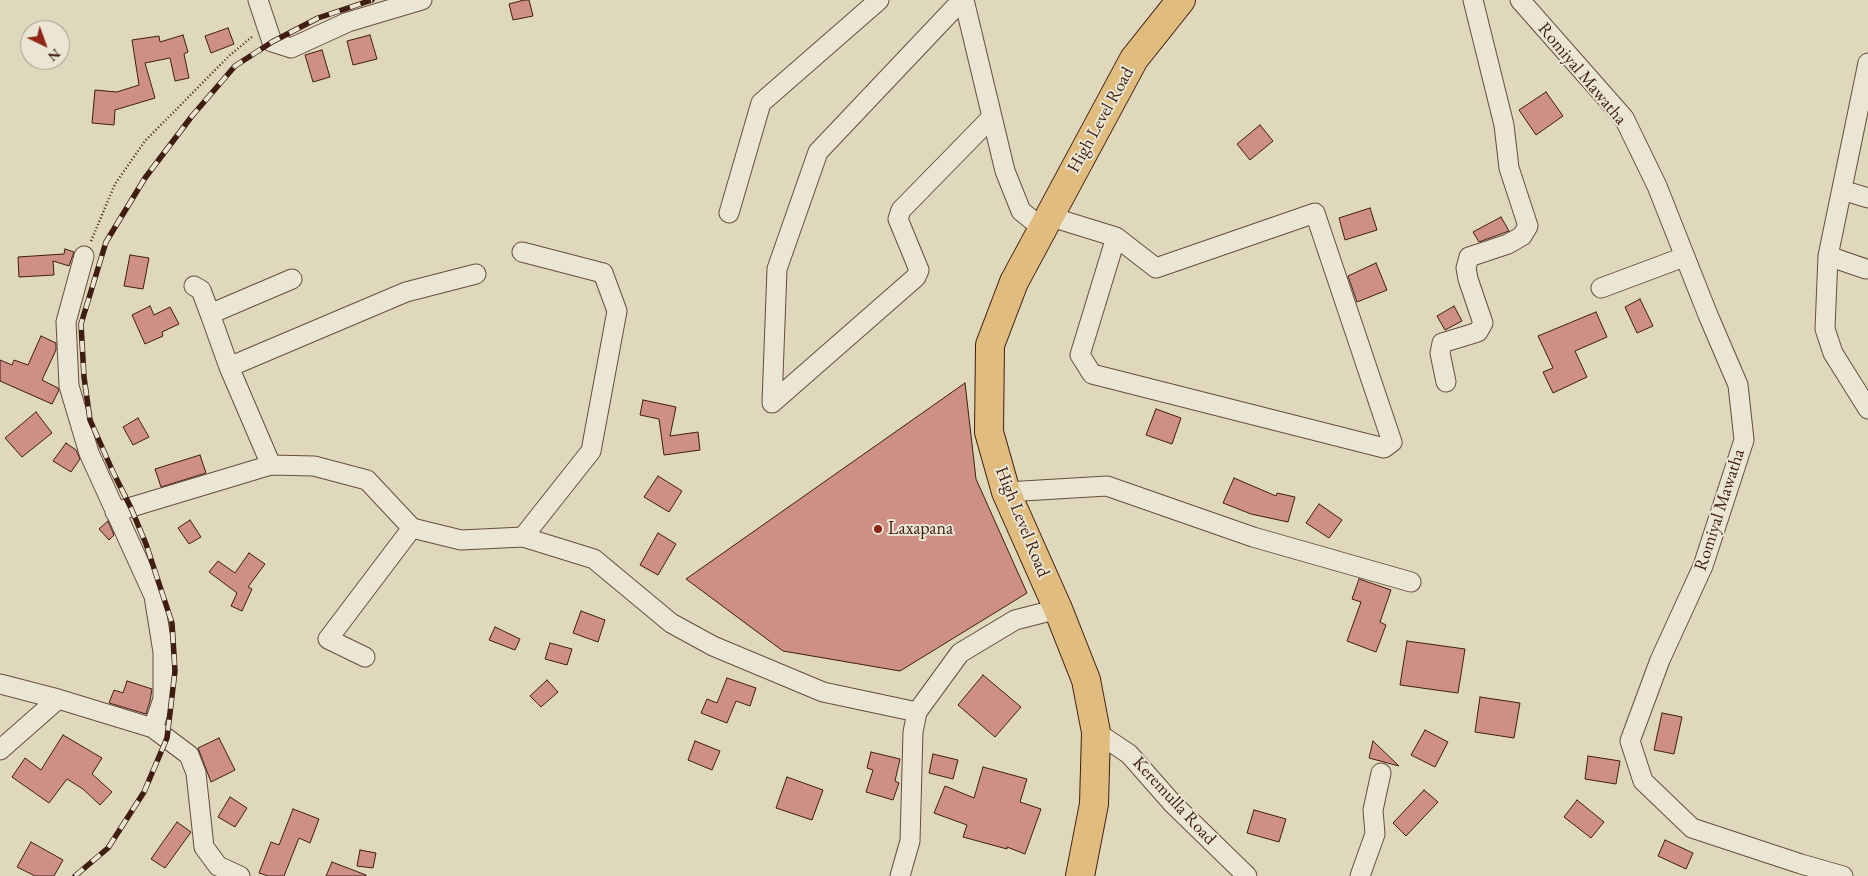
<!DOCTYPE html>
<style>
body{margin:0}
#map{position:relative;width:1868px;height:876px;overflow:hidden;background:#e0d8bd;font-family:"EB Garamond",serif}
canvas{display:block}
.north{position:absolute;left:20px;top:20px;width:50px;height:50px;box-sizing:border-box;background:#ebe6d4;border:1px solid #a69686;border-radius:50%;rotate:138deg;font-size:14px;font-weight:700;line-height:20px;text-align:center;color:#3f1d10}
.north::after{content:'';display:block;margin:auto;width:18px;height:22px;background:#8f2418;clip-path:polygon(50% 0,100% 100%,50% 72%,0 100%)}
</style>
<div id="map">
<canvas width="1868" height="876"></canvas>
<div class="north">N</div>
</div>
<script>
const c = document.querySelector('canvas').getContext('2d');
c.lineJoin = 'round';
function fillPath(path, color) {
  c.fillStyle = color;
  c.fill(path, 'evenodd');
}
function poly(rows) {
  const path = new Path2D();
  for (const r of rows) {
    path.moveTo(r[0], r[1]);
    for (let i = 2; i < r.length; i += 2) path.lineTo(r[i], r[i + 1]);
  }
  return path;
}
function strokePath(path, color, width, dash) {
  c.strokeStyle = color;
  c.lineWidth = width;
  c.lineCap = dash ? 'butt' : 'round';
  c.setLineDash(dash || []);
  c.stroke(path);
}
function write(font, color, halo, rows, align = 'center') {
  c.font = font + ' "EB Garamond",serif';
  c.lineWidth = 4;
  c.setLineDash([]);
  c.textBaseline = 'middle';
  c.strokeStyle = halo;
  c.fillStyle = color;
  for (const [text, x, y, turn = 0] of rows) {
    c.save();
    c.translate(x, y);
    c.rotate((+turn || 0) * Math.PI / 180);
    c.textAlign = isNaN(turn) ? turn : align;
    if (halo) c.strokeText(text, 0, 0);
    c.fillText(text, 0, 0);
    c.restore();
  }
}
const building = poly([
 [524,0,529,0,533,16,513,20,509,4,524,0],
 [228,28,234,44,211,53,205,36,228,28],
 [183,35,188,52,184,54,189,78,175,81,170,58,145,63,155,98,115,110,114,125,92,123,95,90,117,92,139,85,132,40,159,36,160,42,183,35],
 [370,35,377,59,353,65,347,41,370,35],
 [322,50,330,77,313,82,305,55,322,50],
 [1546,92,1563,116,1536,135,1519,110,1546,92],
 [1260,125,1273,141,1250,160,1237,144,1260,125],
 [1370,208,1377,230,1345,240,1339,218,1370,208],
 [1501,217,1509,231,1479,242,1473,232,1501,217],
 [65,249,74,252,69,266,53,261,54,275,19,277,18,257,64,254,65,249],
 [130,255,149,258,143,289,124,286,130,255],
 [1376,263,1387,290,1357,302,1348,276,1376,263],
 [1640,299,1653,326,1637,333,1625,307,1640,299],
 [150,306,154,315,170,307,179,324,162,332,163,336,145,344,132,315,150,306],
 [1454,306,1462,321,1445,330,1437,316,1454,306],
 [1596,312,1607,337,1575,351,1587,377,1553,393,1543,372,1553,368,1538,336,1596,312],
 [41,336,56,343,56,350,42,380,58,388,59,390,52,404,0,381,0,360,12,365,14,360,28,365,41,336],
 [965,383,976,479,1027,593,900,671,783,651,686,579,965,383],
 [643,400,676,407,670,436,698,432,700,450,664,455,659,419,640,415,643,400],
 [1156,409,1181,418,1172,444,1146,435,1156,409],
 [36,412,52,433,22,457,5,438,36,412],
 [138,418,149,437,133,445,123,427,138,418],
 [66,443,76,450,80,459,71,472,53,461,66,443],
 [200,455,206,473,161,487,155,469,200,455],
 [658,476,682,491,669,512,644,497,658,476],
 [1234,478,1276,496,1277,493,1295,497,1288,522,1251,514,1223,503,1234,478],
 [1319,504,1342,520,1329,538,1306,523,1319,504],
 [190,520,201,537,189,544,178,528,190,520],
 [108,521,114,535,109,540,99,529,108,521],
 [658,533,676,544,658,575,640,565,658,533],
 [249,553,265,564,248,587,252,589,242,611,231,606,237,593,209,572,218,561,235,573,249,553],
 [1359,579,1391,590,1380,622,1386,625,1376,652,1347,641,1361,602,1352,599,1359,579],
 [581,611,605,620,598,642,573,633,581,611],
 [495,627,520,639,515,650,489,640,495,627],
 [1407,641,1465,649,1458,693,1400,685,1407,641],
 [550,643,572,649,567,665,545,659,550,643],
 [983,675,1021,707,995,737,958,705,983,675],
 [727,678,756,688,750,706,736,701,727,723,701,713,707,699,717,703,727,678],
 [547,680,558,692,541,707,530,696,547,680],
 [127,681,152,689,150,701,146,714,109,703,114,690,123,693,127,681],
 [1480,697,1520,703,1514,738,1475,732,1480,697],
 [1662,713,1682,717,1674,754,1654,750,1662,713],
 [1425,730,1448,742,1435,767,1411,755,1425,730],
 [63,735,102,758,92,774,112,792,100,805,83,789,67,779,49,803,12,777,25,758,41,770,63,735],
 [219,738,235,770,211,782,198,748,219,738],
 [695,741,720,751,712,770,688,760,695,741],
 [1373,741,1399,766,1369,758,1373,741],
 [871,752,900,759,895,781,899,783,893,800,866,792,873,770,867,768,871,752],
 [933,754,958,760,953,779,929,773,933,754],
 [1588,756,1620,761,1616,784,1585,779,1588,756],
 [983,767,1027,779,1020,802,1041,809,1025,854,1007,847,1007,849,963,837,967,825,934,813,945,786,974,798,983,767],
 [787,777,823,790,812,820,776,808,787,777],
 [1424,790,1438,802,1406,836,1393,823,1424,790],
 [230,797,247,808,235,827,218,817,230,797],
 [1577,800,1604,822,1591,838,1564,817,1577,800],
 [293,809,319,819,310,843,299,838,284,876,268,876,259,873,271,842,279,845,293,809],
 [1254,810,1286,819,1279,842,1247,833,1254,810],
 [177,822,191,832,165,868,151,859,177,822],
 [1665,840,1693,853,1686,869,1658,856,1665,840],
 [31,842,63,860,54,876,35,876,17,867,31,842],
 [360,850,376,853,373,868,357,866,360,850],
 [332,862,366,875,366,876,326,876,332,862]
]);
fillPath(building, '#cd8f86');
strokePath(building, '#3f1d10', 1);
const minor = poly([
 [258,0,272,42,291,48,348,22,422,0],
 [964,0,1005,171,1021,211,1042,228],
 [1520,0,1624,118,1657,186,1708,315,1738,385,1744,440,1703,566,1660,660,1630,741,1643,781,1692,828,1801,864,1843,876],
 [1868,63,1828,256,1825,329,1833,353,1868,409],
 [1842,190,1868,198],
 [729,213,761,103,879,0],
 [1048,216,1116,237,1156,268,1315,213,1392,442,1384,448,1092,374,1080,355,1116,237],
 [522,252,603,273,617,311,591,451,523,537],
 [84,256,66,322,69,386,89,453,154,596,163,652,163,699,153,728],
 [1828,256,1866,269],
 [194,286,201,290,210,314],
 [1601,288,1684,257],
 [229,367,210,314,292,279],
 [1446,382,1440,353,1442,343,1478,332,1483,323,1468,279,1466,268,1469,257,1508,244,1522,236,1528,226,1509,168,1504,125,1473,0],
 [772,403,777,269,818,152,962,0],
 [772,403,916,277,919,270,898,219,901,210,992,117],
 [271,465,229,367,406,292,476,274],
 [1006,492,1107,486,1253,537,1411,582],
 [115,512,271,465,314,466,367,480,412,528,461,540,523,537,594,559,671,623,713,646,823,692,917,712],
 [365,657,328,639,412,528],
 [0,684,58,699,153,728,189,755,196,773,204,847,218,866,240,876],
 [1096,732,1129,754,1173,804,1247,876],
 [0,750,58,699],
 [900,876,910,841,913,732,917,712,960,653,1015,620,1058,609],
 [1360,876,1375,834,1373,810,1381,773]
]);
const highway = poly([
 [1080,876,1094,804,1096,732,1086,680,1058,609,1006,492,989,432,990,345,1014,282,1134,59,1181,0]
]);
strokePath(minor, '#674c3b', 21);
strokePath(highway, '#3f1d10', 30);
strokePath(poly([
 [91,241,115,184,145,141,230,55,253,36]
]), '#3f1d10', 2.5, [1, 2.5]);
strokePath(minor, '#ebe6d4', 19);
strokePath(highway, '#e0bc7e', 28);
const rail = poly([
 [75,876,108,848,144,792,167,738,175,671,172,623,146,544,131,508,113,472,90,420,84,377,81,324,106,242,145,178,192,116,235,66,272,42,318,18,372,0]
]);
strokePath(rail, '#3f1d10', 5.5);
strokePath(rail, '#ebe6d4', 4, [11]);
for (const [x, y, r, color] of [
 [878,529,5,"#8f2418"]
]) {
  const dot = new Path2D();
  dot.arc(x, y, r, 0, 2 * Math.PI);
  c.fillStyle = color;
  c.fill(dot);
  strokePath(dot, '#ebe6d4', 2);
}
write('18px', '#3f1d10', '#ebe6d4', [
 ["Romiyal Mawatha",1582,74,50],
 ["High Level Road",1101,120,-61],
 ["Romiyal Mawatha",1720,510,-72],
 ["High Level Road",1022,522,68],
 ["Keremulla Road",1174,801,47]
]);
write('18px', '#3f1d10', '#ebe6d4', [
 ["Laxapana",888,529]
], 'left');
</script>
